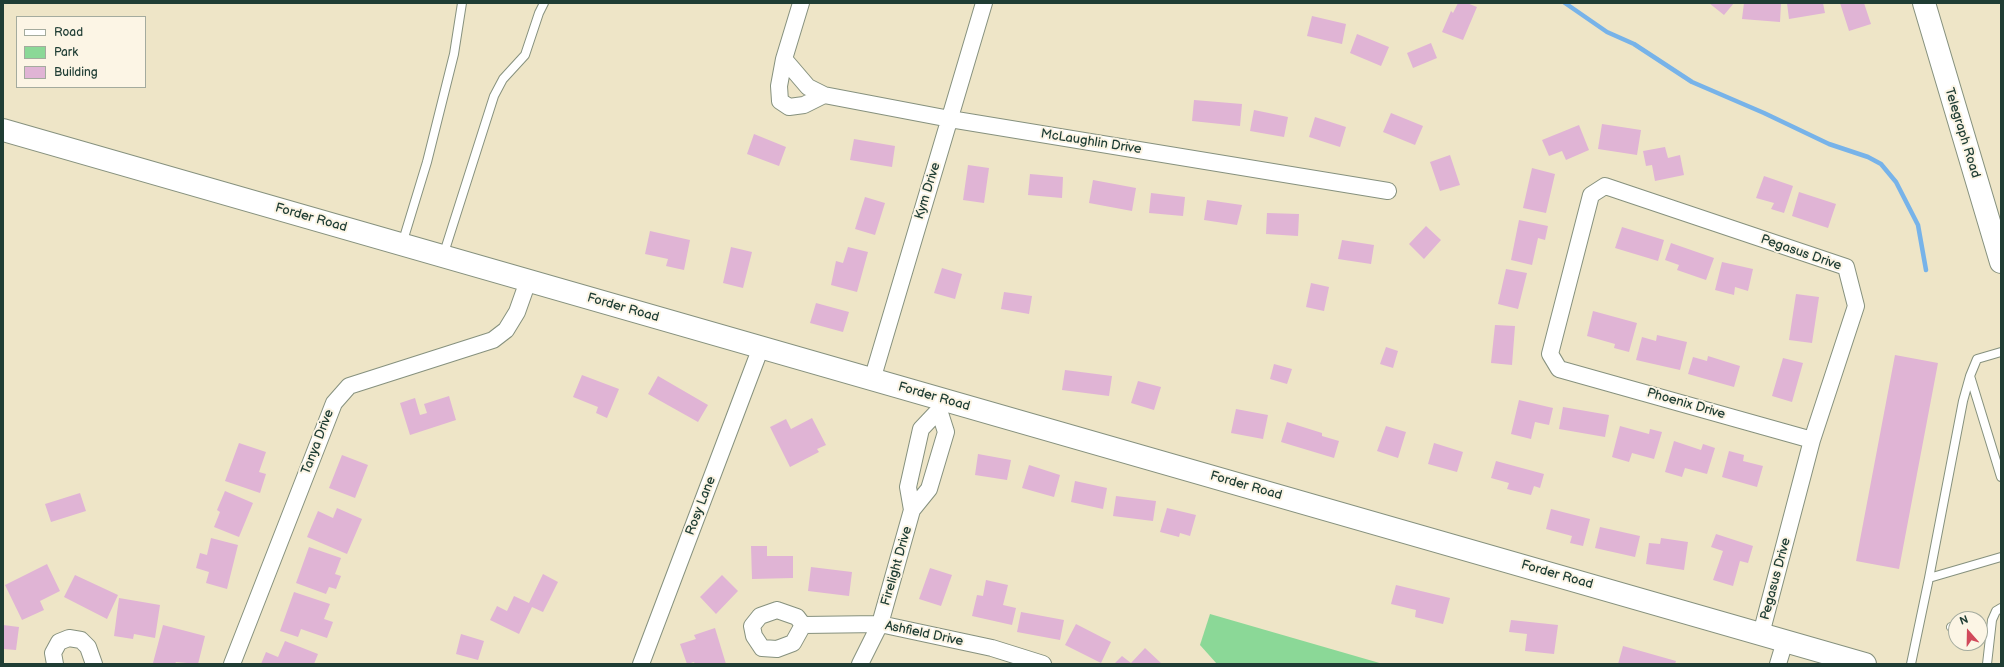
<!DOCTYPE html>
<style>
body{margin:0}
#map{position:relative;width:2004px;height:667px;overflow:hidden;background:#eee5c7;font-family:"Balsamiq Sans",sans-serif}
canvas{display:block}
.frame{position:absolute;inset:0;border:4px solid #1f3d34;pointer-events:none}
.legend{position:absolute;left:16px;top:16px;width:130px;height:72px;box-sizing:border-box;background:#fcf5e5;border:1px solid #a4ab9e;margin:0;padding:5px 7px;list-style:none;font-size:12px;color:#1f3d34}
.legend li{display:flex;align-items:center;gap:8px;height:20px}
.legend b{width:20px;border:1px solid #a4ab9e}
.north{position:absolute;left:1948px;top:611px;width:40px;height:40px;box-sizing:border-box;background:#fcf5e5;border:1px solid #a4ab9e;border-radius:50%;rotate:340deg;font-size:11px;font-weight:700;line-height:16px;text-align:center;color:#1f3d34}
.north::after{content:'';display:block;margin:auto;width:14px;height:18px;background:#d1495b;clip-path:polygon(50% 0,100% 100%,50% 72%,0 100%)}
</style>
<div id="map">
<canvas width="2004" height="667"></canvas>
<div class="frame"></div>
<ul class="legend">
<li><b style="height:5px;background:#fff"></b>Road</li>
<li><b style="height:11px;background:#8bd897"></b>Park</li>
<li><b style="height:11px;background:#e0b4d5"></b>Building</li>
</ul>
<div class="north">N</div>
</div>
<script>
const c = document.querySelector('canvas').getContext('2d');
c.lineJoin = 'round';
function fillPath(path, color) {
  c.fillStyle = color;
  c.fill(path, 'evenodd');
}
function poly(rows) {
  const path = new Path2D();
  for (const r of rows) {
    path.moveTo(r[0], r[1]);
    for (let i = 2; i < r.length; i += 2) path.lineTo(r[i], r[i + 1]);
  }
  return path;
}
function strokePath(path, color, width, dash) {
  c.strokeStyle = color;
  c.lineWidth = width;
  c.lineCap = dash ? 'butt' : 'round';
  c.setLineDash(dash || []);
  c.stroke(path);
}
function write(font, color, halo, rows, align = 'center') {
  c.font = font + ' "Balsamiq Sans",sans-serif';
  c.lineWidth = 4;
  c.setLineDash([]);
  c.textBaseline = 'middle';
  c.strokeStyle = halo;
  c.fillStyle = color;
  for (const [text, x, y, turn = 0] of rows) {
    c.save();
    c.translate(x, y);
    c.rotate((+turn || 0) * Math.PI / 180);
    c.textAlign = isNaN(turn) ? turn : align;
    if (halo) c.strokeText(text, 0, 0);
    c.fillText(text, 0, 0);
    c.restore();
  }
}
fillPath(poly([
 [1210,614,1383,664,1217,664,1200,645]
]), '#8bd897');
strokePath(poly([
 [1565,3,1607,32,1634,44,1692,82,1764,113,1829,144,1868,157,1881,164,1896,182,1918,225,1926,270]
]), '#77b3e9', 4.5);
fillPath(poly([
 [1458,3,1467,3,1477,7,1463,40,1442,32,1451,11,1453,13],
 [1709,3,1734,3,1724,15],
 [1744,3,1781,3,1780,22,1742,19],
 [1787,3,1823,3,1825,13,1789,19],
 [1840,3,1864,3,1871,24,1849,31],
 [1312,16,1346,24,1342,44,1307,36],
 [1357,34,1389,47,1381,66,1350,53],
 [1431,43,1437,58,1413,68,1407,53],
 [1194,100,1242,104,1240,126,1192,121],
 [1254,110,1288,117,1284,137,1250,131],
 [1391,113,1423,126,1415,145,1383,132],
 [1315,117,1346,127,1340,147,1309,137],
 [1602,124,1641,130,1637,155,1598,149],
 [1579,125,1589,150,1566,160,1562,151,1549,156,1542,140],
 [754,134,786,147,779,166,747,154],
 [854,139,895,146,892,167,850,160],
 [1665,147,1668,158,1680,155,1684,175,1655,181,1652,165,1646,166,1643,151],
 [1450,155,1460,185,1440,191,1430,162],
 [968,165,989,168,984,203,963,200],
 [1532,168,1555,174,1546,213,1523,208],
 [1030,174,1063,177,1062,198,1028,195],
 [1764,176,1793,186,1784,213,1771,209,1774,203,1756,198],
 [1093,180,1136,188,1132,211,1089,203],
 [1799,192,1836,204,1828,228,1792,216],
 [1151,193,1185,197,1183,216,1149,213],
 [865,197,885,203,875,235,855,229],
 [1207,200,1242,205,1237,225,1204,220],
 [1267,213,1299,214,1298,236,1266,234],
 [1519,220,1548,226,1545,240,1538,238,1532,265,1511,260],
 [1426,226,1441,240,1424,259,1409,244],
 [1622,227,1664,240,1658,261,1615,248],
 [650,231,690,240,684,270,666,266,668,259,645,254],
 [1342,240,1374,245,1371,264,1338,259],
 [1671,243,1714,258,1706,280,1677,270,1679,265,1665,260],
 [731,247,752,252,743,288,723,283],
 [848,247,868,252,857,292,831,285,836,261,843,263],
 [1722,262,1753,269,1748,291,1735,287,1734,295,1715,290],
 [942,268,962,274,955,299,934,293],
 [1506,269,1527,273,1518,309,1498,304],
 [1311,283,1329,287,1324,311,1306,307],
 [1004,292,1032,296,1029,314,1001,309],
 [1796,294,1819,297,1812,343,1789,340],
 [816,303,849,312,843,332,810,323],
 [1593,311,1637,323,1629,352,1614,348,1615,344,1587,336],
 [1495,325,1515,326,1512,365,1491,363],
 [1657,335,1687,342,1680,370,1636,360,1642,337,1656,341],
 [1386,347,1398,351,1393,368,1380,364],
 [1895,355,1938,363,1899,569,1856,561],
 [1708,356,1740,366,1734,387,1688,374,1693,357,1707,361],
 [1783,358,1803,363,1792,402,1772,396],
 [1274,364,1292,369,1287,384,1270,379],
 [1065,370,1112,376,1109,396,1062,390],
 [582,375,619,389,607,418,596,413,598,407,573,397],
 [658,376,708,405,698,422,648,394],
 [1138,381,1161,387,1154,410,1131,403],
 [449,396,456,420,410,435,400,403,415,398,420,415,427,413,424,404],
 [1519,400,1553,408,1549,425,1535,422,1531,439,1511,434],
 [1563,407,1609,415,1605,437,1559,429],
 [1236,409,1268,415,1263,439,1231,433],
 [812,418,826,445,817,449,819,452,790,467,770,427,786,419,791,429],
 [1287,422,1322,433,1322,436,1339,441,1334,458,1281,442],
 [1386,426,1406,432,1398,458,1377,451],
 [1620,426,1649,434,1650,429,1662,432,1654,459,1632,453,1629,462,1612,457],
 [1674,441,1701,450,1703,444,1715,448,1707,474,1685,468,1682,477,1665,472],
 [239,443,266,452,259,472,266,474,260,493,225,481],
 [1434,443,1463,452,1457,472,1428,464],
 [1729,451,1744,455,1743,461,1763,466,1757,487,1722,477],
 [978,454,1011,460,1007,480,975,475],
 [342,455,368,465,355,498,329,488],
 [1496,461,1544,474,1540,488,1534,486,1531,495,1507,489,1509,483,1491,478],
 [1029,465,1060,475,1054,497,1022,488],
 [1075,481,1107,488,1103,509,1071,502],
 [225,491,253,503,239,537,214,527,220,512,217,510],
 [80,493,86,511,51,522,45,504],
 [1116,496,1156,501,1153,521,1113,516],
 [337,508,362,519,347,554,307,537,318,511,333,518],
 [1167,508,1196,515,1190,536,1180,533,1179,537,1160,532],
 [1551,509,1590,519,1583,546,1570,543,1572,536,1546,529],
 [1600,527,1640,536,1635,557,1595,548],
 [1716,534,1753,546,1748,563,1740,561,1733,586,1713,580,1723,551,1711,547],
 [211,538,238,545,227,589,206,583,209,572,196,568,200,553,207,555],
 [1661,538,1688,542,1684,570,1646,564,1649,543,1660,544],
 [751,546,767,546,767,556,793,556,793,578,752,579],
 [309,547,341,558,335,574,341,576,336,589,329,587,326,594,296,583],
 [47,564,60,591,40,601,44,610,22,620,5,585],
 [811,567,852,572,849,596,808,591],
 [930,568,952,575,941,606,919,599],
 [543,574,558,582,543,612,532,607,519,634,490,620,497,606,507,611,514,596,529,603],
 [75,575,118,595,107,619,64,597],
 [722,575,738,591,716,614,700,597],
 [986,580,1008,585,1003,605,1016,608,1012,625,972,616,977,595,983,596],
 [1396,585,1450,598,1443,624,1415,617,1416,610,1391,604],
 [294,592,330,604,324,619,333,622,327,638,301,629,298,637,280,631],
 [119,598,160,605,155,638,134,634,133,639,114,636],
 [1021,612,1064,620,1060,640,1017,632],
 [1511,620,1558,625,1554,654,1525,651,1527,634,1509,632],
 [1076,624,1111,642,1101,663,1065,645],
 [3,625,19,627,16,650,3,649],
 [163,625,205,636,198,664,176,662,175,664,153,663],
 [715,628,726,664,695,664,694,662,687,664,680,644,696,639,694,635],
 [461,634,484,641,478,660,456,654],
 [285,641,318,654,314,664,261,664,266,652,278,657],
 [1623,646,1676,661,1675,664,1618,664],
 [1145,648,1162,664,1114,664,1122,656,1131,663]
]), '#e0b4d5');
const service = poly([
 [402,244,427,162,454,54,462,3],
 [443,256,494,96,503,79,525,55,539,13,544,3],
 [2001,352,1977,359,1970,376,2001,477],
 [1929,578,1963,401,1970,376],
 [1951,627,1956,629],
 [1980,635,1990,637],
 [1911,664,1929,578,2001,557],
 [1987,664,1992,620,1996,611,2001,608]
]);
const minor = poly([
 [801,3,784,59,808,87,824,95,950,119,1388,191],
 [784,59,779,86,780,101,789,107,804,105,824,95],
 [872,380,984,3],
 [912,510,908,487,921,429,939,410],
 [777,610,797,617,803,625,793,643,777,649,762,648,754,636,752,626,760,616,777,610],
 [803,625,880,624,992,648,1043,664],
 [1761,634,1812,440,1856,306,1846,267,1605,186,1591,195,1550,354,1559,369,1812,440],
 [55,664,53,653,59,642,69,638,81,640,88,647,94,664],
 [232,664,334,403,349,386,493,340,506,330,517,312,528,281],
 [641,664,761,347],
 [860,664,880,624,912,510,929,489,946,432,939,410,942,399],
 [1778,664,1785,641]
]);
const secondary = poly([
 [3,130,1865,664]
]);
const primary = poly([
 [1924,3,2001,262]
]);
strokePath(service, '#86917e', 10);
strokePath(minor, '#86917e', 18);
strokePath(secondary, '#86917e', 24);
strokePath(primary, '#86917e', 24);
strokePath(service, '#fff', 8);
strokePath(minor, '#fff', 16);
strokePath(secondary, '#fff', 22);
strokePath(primary, '#fff', 22);
write('13px', '#1f3d34', '#fcf5e5', [
 ["Telegraph Road",1962,133,73],
 ["McLaughlin Drive",1091,142,9],
 ["Kym Drive",928,191,-73],
 ["Forder Road",311,218,16],
 ["Pegasus Drive",1801,253,19],
 ["Forder Road",623,308,16],
 ["Forder Road",934,397,16],
 ["Phoenix Drive",1686,404,16],
 ["Tanya Drive",318,442,-69],
 ["Forder Road",1246,486,16],
 ["Rosy Lane",701,506,-69],
 ["Firelight Drive",897,566,-74],
 ["Forder Road",1557,575,16],
 ["Pegasus Drive",1776,579,-75],
 ["Ashfield Drive",924,634,12]
]);
</script>
